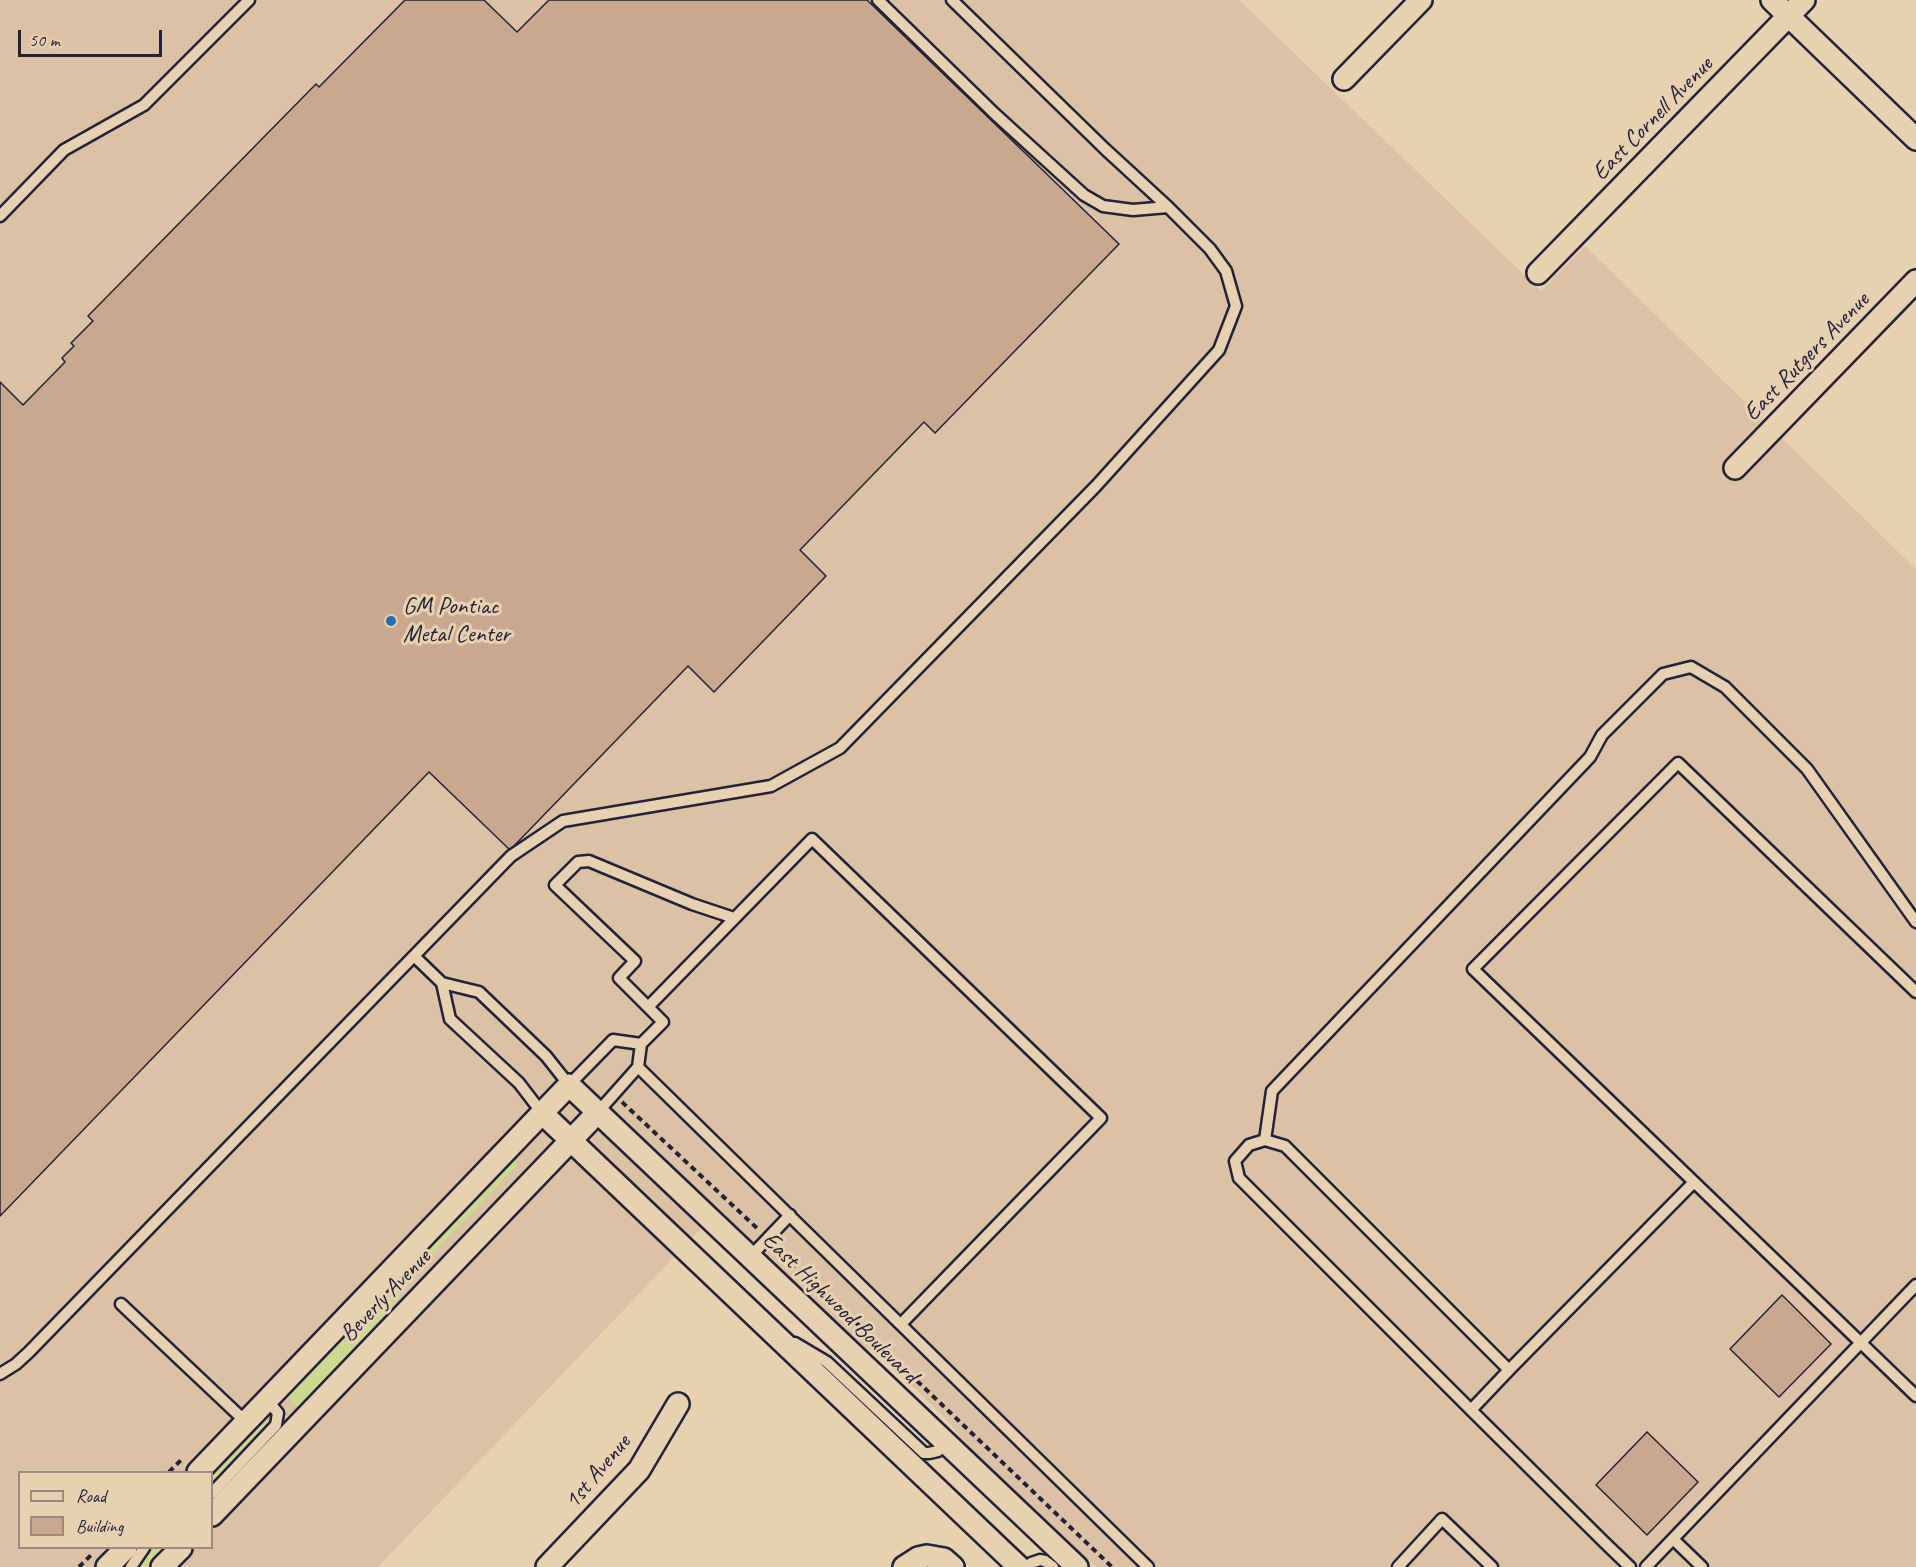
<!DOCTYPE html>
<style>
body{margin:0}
#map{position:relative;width:1916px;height:1567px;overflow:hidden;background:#e8d1b1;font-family:Caveat,sans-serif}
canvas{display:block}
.legend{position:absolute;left:18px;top:1471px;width:195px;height:78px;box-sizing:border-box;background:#e8d1b1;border:2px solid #998b82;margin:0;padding:8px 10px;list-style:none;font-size:18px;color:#22223b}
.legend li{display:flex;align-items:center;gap:12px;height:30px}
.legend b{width:30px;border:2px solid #998b82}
.scale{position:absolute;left:18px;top:30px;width:144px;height:27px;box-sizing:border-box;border:3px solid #22223b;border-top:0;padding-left:8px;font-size:18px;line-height:21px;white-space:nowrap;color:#22223b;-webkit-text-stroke:4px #e8d1b1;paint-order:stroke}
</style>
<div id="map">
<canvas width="1916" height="1567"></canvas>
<ul class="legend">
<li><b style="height:8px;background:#e8d1b1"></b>Road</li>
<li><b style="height:16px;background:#caa88e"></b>Building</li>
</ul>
<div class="scale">50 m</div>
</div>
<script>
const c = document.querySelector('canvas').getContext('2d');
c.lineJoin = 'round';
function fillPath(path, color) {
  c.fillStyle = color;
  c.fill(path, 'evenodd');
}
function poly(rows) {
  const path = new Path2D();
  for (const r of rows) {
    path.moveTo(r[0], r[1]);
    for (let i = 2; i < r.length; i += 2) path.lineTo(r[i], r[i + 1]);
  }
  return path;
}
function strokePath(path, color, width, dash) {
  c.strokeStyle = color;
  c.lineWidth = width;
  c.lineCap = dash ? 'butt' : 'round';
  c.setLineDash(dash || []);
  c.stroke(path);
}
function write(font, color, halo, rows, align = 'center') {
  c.font = font + ' Caveat,sans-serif';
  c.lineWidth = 6;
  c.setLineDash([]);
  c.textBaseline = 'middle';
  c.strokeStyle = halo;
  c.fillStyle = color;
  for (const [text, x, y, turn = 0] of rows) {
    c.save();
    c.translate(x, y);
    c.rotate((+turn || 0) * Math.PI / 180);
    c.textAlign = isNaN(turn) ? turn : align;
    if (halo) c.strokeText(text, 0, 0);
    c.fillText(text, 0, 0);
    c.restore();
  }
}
fillPath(poly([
 [0,0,1239,0,1541,291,1585,246,1916,569,1916,1567,1096,1567,965,1444,946,1419,900,1374,854,1338,719,1210,378,1567,0,1567],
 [20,1472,212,1472,212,1548,20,1548]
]), '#dbc2a4');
fillPath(poly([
 [513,1161,516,1161,517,1165,420,1267,380,1323,300,1406,296,1406,289,1398,290,1395],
 [267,1420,270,1422,269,1424,212,1483,212,1477],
 [154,1548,162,1548,146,1567,139,1567]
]), '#cbda8e');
const building = poly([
 [405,0,484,0,517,32,549,0,867,0,1119,244,935,433,924,422,800,550,826,576,714,692,688,666,510,850,429,772,0,1216,0,382,23,405,65,362,62,358,74,346,71,343,93,321,88,316,316,84,319,87,405,0],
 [1782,1295,1831,1344,1779,1397,1730,1349,1782,1295],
 [1647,1432,1698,1482,1647,1535,1596,1485,1647,1432]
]);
fillPath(building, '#caa88e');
strokePath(building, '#22223b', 1.5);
const lane = poly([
 [878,0,995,114,1084,195,1103,206,1133,210,1168,207],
 [0,216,64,150,144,105,249,0],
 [414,956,442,983,450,1019,519,1083,542,1113],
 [442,983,479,992,546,1056,569,1085,613,1040,641,1044],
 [1916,992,1678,763,1473,969,1916,1396],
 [648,1007,812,839,1101,1118,901,1324],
 [638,1067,1148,1567],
 [598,1112,638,1067,641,1044,663,1022,619,978,635,961,555,885,578,862,589,861,692,904,734,918],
 [1265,1140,1272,1091,1590,757,1602,735,1663,674,1691,667,1725,687,1807,769,1916,922],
 [750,1257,790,1215],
 [121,1304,246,1422],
 [795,1343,827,1362,924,1453,929,1453,938,1451,946,1443],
 [1509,1370,1694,1182],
 [0,1374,16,1364,29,1352,511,856,563,821,771,786,840,748,1096,486,1219,350,1236,306,1226,271,1210,249,1168,207,1105,149,952,0],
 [1471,1410,1509,1370,1285,1146,1265,1140,1249,1145,1235,1161,1239,1178,1471,1410,1604,1542,1630,1567],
 [212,1493,276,1425,278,1413,267,1400],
 [1673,1539,1702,1567],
 [131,1567,144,1548],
 [1028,1567,1031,1563,1040,1560,1045,1561,1053,1567],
 [1398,1567,1442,1519,1492,1567],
 [1646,1567,1916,1285]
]);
const street = poly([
 [1772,0,1916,139],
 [1344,79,1421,0],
 [1538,273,1804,0],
 [1735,468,1916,281],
 [542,1113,1019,1567],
 [198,1472,569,1085,1077,1567],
 [212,1515,598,1112],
 [107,1567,126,1548],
 [162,1567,181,1548],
 [547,1567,639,1470,678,1404],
 [904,1567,918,1558,927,1556,944,1559,953,1567]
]);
strokePath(lane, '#22223b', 15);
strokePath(street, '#22223b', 26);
strokePath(poly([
 [622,1102,759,1230],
 [778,1247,791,1260,794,1270],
 [808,1283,828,1296,1112,1567],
 [169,1472,182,1459],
 [79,1567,91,1555]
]), '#22223b', 4, [6, 4.5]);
strokePath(lane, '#e8d1b1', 10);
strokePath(street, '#e8d1b1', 21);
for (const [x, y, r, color] of [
 [391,621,6,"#1f6fb2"]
]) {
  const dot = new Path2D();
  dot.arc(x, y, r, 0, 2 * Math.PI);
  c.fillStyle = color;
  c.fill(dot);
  strokePath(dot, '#e8d1b1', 2);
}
write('24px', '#22223b', '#e8d1b1', [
 ["East Cornell Avenue",1653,119,-46],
 ["East Rutgers Avenue",1807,357,-46],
 ["Beverly Avenue",386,1296,-46],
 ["East Highwood Boulevard",840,1308,44],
 ["1st Avenue",598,1472,-50]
]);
write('24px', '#22223b', '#e8d1b1', [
 ["GM Pontiac",403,607],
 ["Metal Center",403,635]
], 'left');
</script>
